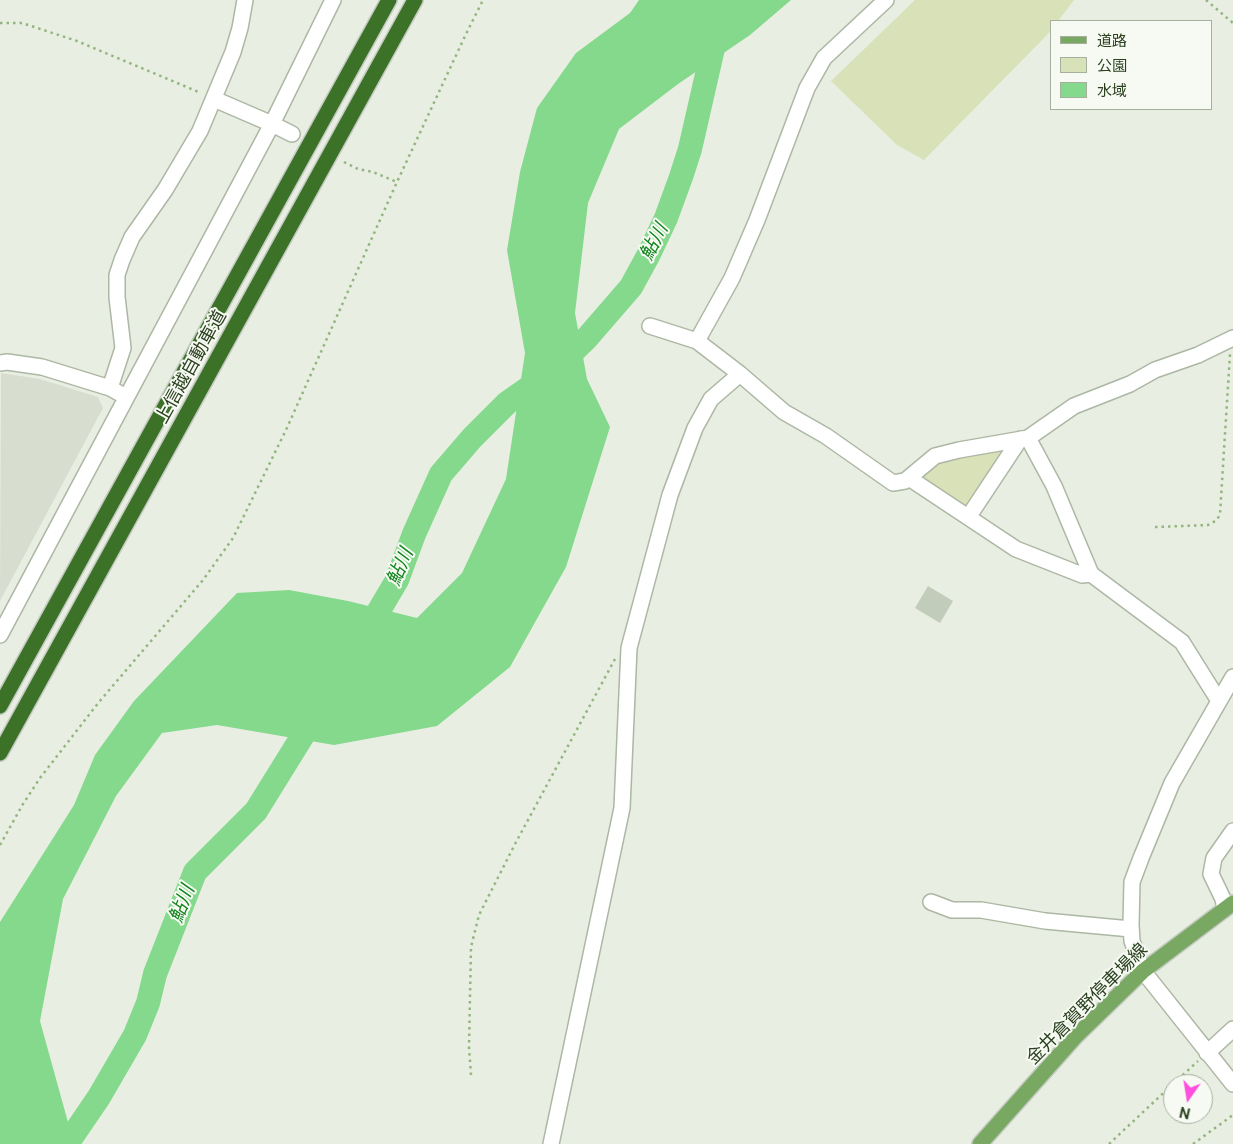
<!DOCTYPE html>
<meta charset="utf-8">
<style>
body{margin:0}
#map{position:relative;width:1233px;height:1144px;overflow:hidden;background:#e8eee2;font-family:"Public Sans","Noto Sans JP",sans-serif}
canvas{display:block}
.legend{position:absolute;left:1050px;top:20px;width:162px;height:90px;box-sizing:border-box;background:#f7faf3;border:1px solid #a5b09f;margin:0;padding:6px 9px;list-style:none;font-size:15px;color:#2b4120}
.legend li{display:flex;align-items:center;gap:10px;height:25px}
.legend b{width:25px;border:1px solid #a5b09f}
.north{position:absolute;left:1163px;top:1074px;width:50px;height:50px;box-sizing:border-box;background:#f7faf3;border:1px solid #a5b09f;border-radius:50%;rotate:193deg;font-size:14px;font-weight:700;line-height:20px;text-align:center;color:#2b4120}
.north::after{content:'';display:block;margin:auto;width:18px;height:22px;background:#ff4fdf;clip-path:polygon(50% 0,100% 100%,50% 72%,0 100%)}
</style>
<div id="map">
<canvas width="1233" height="1144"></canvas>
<ul class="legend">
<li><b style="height:6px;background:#78a862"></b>道路</li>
<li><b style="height:14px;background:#d9e1b9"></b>公園</li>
<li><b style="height:14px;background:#84d98c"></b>水域</li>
</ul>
<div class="north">N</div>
</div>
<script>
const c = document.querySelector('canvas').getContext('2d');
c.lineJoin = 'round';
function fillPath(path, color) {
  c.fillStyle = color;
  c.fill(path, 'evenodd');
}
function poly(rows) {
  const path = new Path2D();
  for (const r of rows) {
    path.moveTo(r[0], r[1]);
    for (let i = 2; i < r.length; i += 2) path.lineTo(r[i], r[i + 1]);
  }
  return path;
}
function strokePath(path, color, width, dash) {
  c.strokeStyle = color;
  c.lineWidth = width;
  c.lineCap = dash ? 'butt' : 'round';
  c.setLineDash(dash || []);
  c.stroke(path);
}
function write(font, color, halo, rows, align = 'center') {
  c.font = font + ' "Public Sans","Noto Sans JP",sans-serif';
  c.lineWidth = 4;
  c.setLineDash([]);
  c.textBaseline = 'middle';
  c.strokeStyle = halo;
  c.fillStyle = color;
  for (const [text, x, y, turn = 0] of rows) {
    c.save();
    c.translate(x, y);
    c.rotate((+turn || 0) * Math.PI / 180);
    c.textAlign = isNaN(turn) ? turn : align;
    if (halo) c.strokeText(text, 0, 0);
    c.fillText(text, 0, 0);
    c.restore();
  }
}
fillPath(poly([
 [1,373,40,379,98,397,103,408,0,601]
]), '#d7ded0');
fillPath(poly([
 [915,0,1074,0,1058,21,1052,21,1052,29,1046,36,924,160,897,145,831,81],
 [1008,445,965,509,919,479,941,459]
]), '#d9e1b9');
fillPath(poly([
 [639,0,791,0,750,35,678,84,619,129,588,203,575,313,587,379,610,427,566,567,510,667,437,726,334,745,217,725,162,733,116,796,63,899,40,1021,74,1144,0,1144,0,922,74,805,95,755,134,701,237,593,289,590,348,601,417,618,462,573,506,479,525,353,507,250,520,172,537,108,576,53,630,13]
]), '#84d98c');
strokePath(poly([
 [364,636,397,580,414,534,441,474,472,438,507,403,554,370,586,339,631,287,649,254,666,218,681,177,690,149,724,0],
 [67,1144,99,1097,135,1035,148,1003,155,974,195,872,256,811,318,711]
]), '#84d98c', 24);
fillPath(poly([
 [928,586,953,601,940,623,915,608]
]), '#c2ccba');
const minor = poly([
 [214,99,272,124,292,134],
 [650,326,697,341,740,374,784,412,826,436,893,483,905,481,935,456,959,450,1028,438,1074,406,1130,384,1155,370,1198,355,1233,338],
 [697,341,732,278,757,220,807,88,824,58,886,0],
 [0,363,7,362,42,367,110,388,119,393],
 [110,388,123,348,117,297,117,275,122,260,132,237,165,190,200,131,233,52,240,28,245,0],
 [1028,438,1054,486,1091,574,1182,642,1219,701],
 [909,478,1016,549,1082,575,1091,574],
 [969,516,1020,439],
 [0,635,272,124,333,0],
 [1233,677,1172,783,1141,858,1132,882,1131,925,1132,941,1143,971,1233,1084],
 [931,902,952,910,981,910,1045,921,1131,929],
 [1225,909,1223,899,1211,874,1214,858,1233,831],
 [1207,1053,1233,1029],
 [551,1144,622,808,629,648,670,495,695,428,711,399,740,374]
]);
const major = poly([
 [980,1144,1076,1036,1143,971,1233,903]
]);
const highway = poly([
 [0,706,389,0],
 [0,753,415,0]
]);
strokePath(minor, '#acb7a4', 18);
strokePath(major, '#c4cac1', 18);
strokePath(highway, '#c4cac1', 18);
strokePath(poly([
 [1206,0,1233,23],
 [0,23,22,23,77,41,201,93],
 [344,162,358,169,373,172,397,182],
 [1155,527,1208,525,1217,520,1220,514,1230,354],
 [0,845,23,804,40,778,99,702,203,580,233,538,286,430,397,182,466,34,483,0],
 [471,1075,469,1047,471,947,479,915,515,844,615,659],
 [1173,1084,1198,1061],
 [1109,1144,1173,1084],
 [1193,1144,1233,1115]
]), '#93b57f', 2.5, [2.5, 4]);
strokePath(minor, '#fff', 15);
strokePath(major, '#78a862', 15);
strokePath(highway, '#3c7128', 15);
write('18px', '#2b4120', '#f7faf3', [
 ["上信越自動車道",191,367,-61],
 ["金井倉賀野停車場線",1087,1004,-45]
]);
write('italic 19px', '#13841f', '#f7faf3', [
 ["鮎川",654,242,-63],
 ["鮎川",400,567,-67],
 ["鮎川",182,904,-69]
]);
</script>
